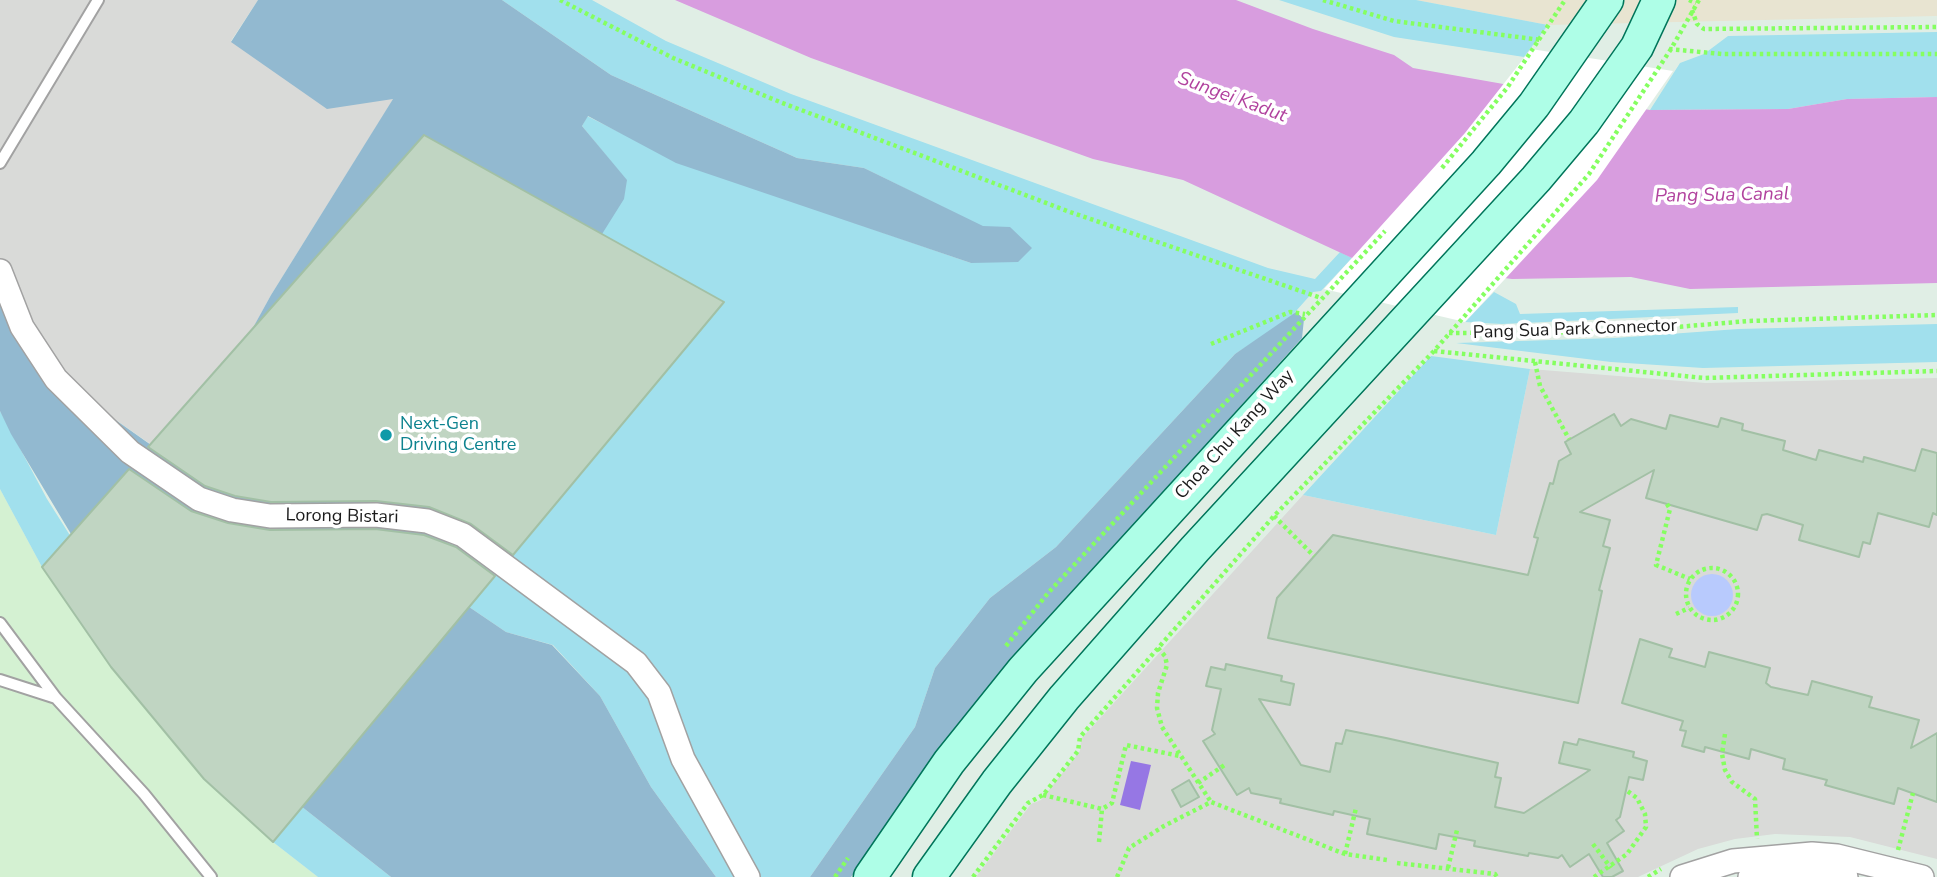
<!DOCTYPE html>
<style>
body{margin:0}
canvas{display:block;background:#e0eee5}
</style>
<canvas width="1937" height="877"></canvas>
<script>
const c = document.querySelector('canvas').getContext('2d');
c.lineJoin = 'round';
function fillPath(path, color) {
  c.fillStyle = color;
  c.fill(path, 'evenodd');
}
function poly(rows) {
  const path = new Path2D();
  for (const r of rows) {
    if (r.length === 3) {
      path.moveTo(r[0] + r[2], r[1]);
      path.arc(r[0], r[1], r[2], 0, 2 * Math.PI);
      continue;
    }
    path.moveTo(r[0], r[1]);
    for (let i = 2; i < r.length; i += 2) path.lineTo(r[i], r[i + 1]);
  }
  return path;
}
function strokePath(path, color, width, dash) {
  c.strokeStyle = color;
  c.lineWidth = width;
  c.lineCap = dash ? 'butt' : 'round';
  c.setLineDash(dash || []);
  c.stroke(path);
}
function write(font, color, halo, rows, align = 'center') {
  c.font = font + ' "Nunito Sans",sans-serif';
  c.lineWidth = 7;
  c.setLineDash([]);
  c.textBaseline = 'middle';
  c.strokeStyle = halo;
  c.fillStyle = color;
  for (const [text, x, y, turn = 0] of rows) {
    c.save();
    c.translate(x, y);
    c.rotate((+turn || 0) * Math.PI / 180);
    c.textAlign = isNaN(turn) ? turn : align;
    if (halo) c.strokeText(text, 0, 0);
    c.fillText(text, 0, 0);
    c.restore();
  }
}
fillPath(poly([
 [0,0,258,0,231,41,394,98,271,295,179,464,90,402,35,336,0,258],
 [1530,369,1706,383,1937,378,1937,859,1850,837,1775,834,1735,839,1698,849,1638,877,976,877,1031,804,1041,800,1080,751,1081,739,1303,495,1496,535]
]), '#d9dad8');
fillPath(poly([
 [1416,0,1937,0,1937,16,1548,25]
]), '#e8e4d1');
fillPath(poly([
 [0,489,42,567,111,667,204,779,273,842,318,877,0,877]
]), '#d4f1d2');
fillPath(poly([
 [502,0,592,0,666,41,791,94,1268,268,1315,279,1340,252,1352,258,1321,291,1313,292,1288,320,1235,354,1056,547,990,598,935,668,915,727,810,877,716,877,651,787,600,696,553,645,506,632,419,573,467,521,564,278,626,180,582,126,587,116,621,133,849,221,971,263,1010,227,983,227,864,168,797,158,611,75],
 [1279,0,1416,0,1548,25,1524,57,1394,37],
 [1937,32,1937,97,1847,99,1788,109,1650,110,1680,63,1704,54,1728,36],
 [1494,292,1516,304,1520,314,1738,307,1738,313,1502,324,1465,322],
 [1937,324,1937,362,1703,368,1611,362,1456,343,1615,338,1738,329],
 [1431,356,1530,369,1496,535,1303,495],
 [0,411,47,499,107,594,259,773,391,877,318,877,273,842,204,779,111,667,42,567,0,489]
]), '#a1e0ed');
fillPath(poly([
 [258,0,502,0,611,75,797,158,864,168,983,226,1010,227,1032,248,1018,262,971,263,676,163,588,116,582,126,627,180,624,199,587,258,467,521,419,573,506,632,552,645,600,696,651,787,716,877,391,877,259,773,107,594,11,434,0,411,0,258,35,336,90,402,178,464,271,295,393,99,327,109,231,42],
 [1296,312,1304,319,1302,338,1001,672,851,877,810,877,915,727,935,668,990,598,1056,547,1235,354]
]), '#92b9d0');
fillPath(poly([
 [1712,595,21]
]), '#b8cafd');
fillPath(poly([
 [1131,761,1151,765,1140,810,1120,805]
]), '#9677e4');
fillPath(poly([
 [675,0,1236,0,1313,29,1394,55,1413,68,1650,110,1788,109,1847,99,1937,97,1937,283,1690,289,1631,277,1512,279,1352,258,1183,180,1093,159,811,58]
]), '#d89ddf');
fillPath(poly([
 [1531,49,1673,71,1597,180,1465,322,1324,289,1465,133]
]), '#fff');
const building = poly([
 [424,135,724,302,513,555,471,524,429,507,376,501,271,502,235,496,205,486,148,447,424,135],
 [1614,414,1621,426,1631,419,1666,429,1670,415,1718,427,1721,418,1743,424,1742,430,1785,441,1783,450,1816,460,1819,450,1863,462,1864,457,1915,471,1922,449,1937,453,1937,515,1933,513,1929,527,1878,513,1870,544,1863,542,1859,557,1799,540,1803,525,1767,514,1762,515,1757,530,1646,498,1654,470,1580,512,1610,520,1603,546,1610,548,1599,590,1602,591,1578,703,1268,638,1277,598,1333,535,1528,575,1538,538,1534,537,1550,483,1553,484,1559,461,1571,454,1565,442,1614,414],
 [129,469,191,511,228,523,270,530,375,529,424,535,456,547,495,576,273,842,204,779,111,667,42,567,129,469],
 [1640,639,1672,649,1669,657,1705,667,1709,652,1770,668,1766,683,1771,687,1808,695,1812,681,1872,697,1869,707,1919,720,1911,748,1937,733,1937,802,1898,788,1894,804,1825,785,1827,780,1783,769,1785,759,1751,749,1749,759,1705,747,1704,752,1682,746,1686,731,1680,730,1683,721,1622,703,1640,639],
 [1226,664,1282,676,1281,681,1294,684,1290,705,1259,699,1301,765,1330,772,1336,743,1342,744,1346,730,1386,738,1498,763,1495,777,1501,778,1495,807,1524,813,1590,770,1559,763,1564,742,1577,745,1579,739,1634,752,1633,757,1647,761,1643,780,1629,777,1620,817,1616,820,1624,831,1607,843,1623,871,1612,877,1603,877,1589,854,1570,867,1562,855,1558,858,1529,853,1528,856,1474,846,1475,841,1439,834,1436,849,1367,834,1370,819,1334,811,1333,815,1280,803,1281,799,1251,793,1249,788,1237,795,1203,741,1215,734,1212,730,1221,689,1206,686,1211,667,1225,670,1226,664],
 [1189,780,1199,797,1181,807,1172,790,1189,780]
]);
fillPath(building, '#c0d5c2');
strokePath(building, '#a2c0a5', 2);
const lane = poly([
 [0,163,98,0],
 [0,623,56,698,144,794,211,877],
 [0,680,56,698]
]);
const street = poly([
 [0,271,22,327,56,379,130,452,199,499,232,510,270,516,376,515,427,521,463,535,636,663,659,693,683,759,748,877],
 [1682,877,1733,861,1812,854,1837,856,1922,877],
 [1750,877,1774,872,1846,877]
]);
const secondary = poly([
 [870,877,949,762,1023,670,1486,163,1534,105,1607,0],
 [929,877,997,782,1064,698,1195,549,1536,179,1584,122,1637,47,1659,0]
]);
strokePath(lane, '#a2a2a2', 14);
strokePath(street, '#a2a2a2', 26);
strokePath(secondary, '#00755a', 35);
strokePath(poly([
 [560,0,673,58,780,102,1070,212,1321,298],
 [1323,0,1394,21,1541,40],
 [1689,0,1696,3],
 [1692,10,1697,24,1704,29,1937,27],
 [1669,49,1722,54,1937,54],
 [1442,168,1507,88,1565,0],
 [1449,333,1616,332,1749,321,1937,315],
 [1211,344,1290,312,1305,314],
 [1434,351,1704,378,1937,371],
 [1535,362,1540,386,1569,439],
 [1667,504,1670,509,1656,565,1690,579],
 [1274,516,1314,556],
 [1712,594,26],
 [1676,614,1689,608],
 [1006,646,1048,593,1385,231],
 [1158,648,1165,656,1167,665,1158,693,1157,708,1162,727,1211,802],
 [1725,734,1722,754,1725,770,1732,782,1755,799,1757,839],
 [1198,783,1226,764],
 [1043,795,1102,809,1112,803,1126,745,1180,756],
 [1099,842,1102,809],
 [1593,844,1611,868],
 [1898,850,1913,793],
 [1345,854,1356,808],
 [1397,863,1495,874,1497,877],
 [1448,868,1457,830],
 [835,877,848,858],
 [973,877,1028,803,1043,795,1078,751,1080,737,1274,516,1434,351,1589,174,1671,49,1699,0],
 [1117,877,1129,848,1164,826,1211,802,1345,854,1387,860],
 [1594,877,1627,854,1646,827,1645,814,1637,798,1626,790],
 [1648,877,1661,869]
]), '#85ff60', 4.5, [3.5, 3.5]);
strokePath(lane, '#fff', 10);
strokePath(street, '#fff', 23);
strokePath(secondary, '#aefee7', 32);
for (const [x, y, r, color] of [
 [386,435,7,"#0f9aa8"]
]) {
  const dot = new Path2D();
  dot.arc(x, y, r, 0, 2 * Math.PI);
  c.fillStyle = color;
  c.fill(dot);
  strokePath(dot, '#fff', 2.5);
}
write('18px', '#1b1b1b', '#fff', [
 ["Pang Sua Park Connector",1575,330,-2],
 ["Choa Chu Kang Way",1235,435,-48],
 ["Lorong Bistari",342,517,1]
]);
write('18px', '#0d838f', '#fff', [
 ["Next-Gen",400,425],
 ["Driving Centre",400,446]
], 'left');
write('italic 19px', '#b1429e', '#fff', [
 ["Sungei Kadut",1232,98,20],
 ["Pang Sua Canal",1722,196,-1]
]);
</script>
